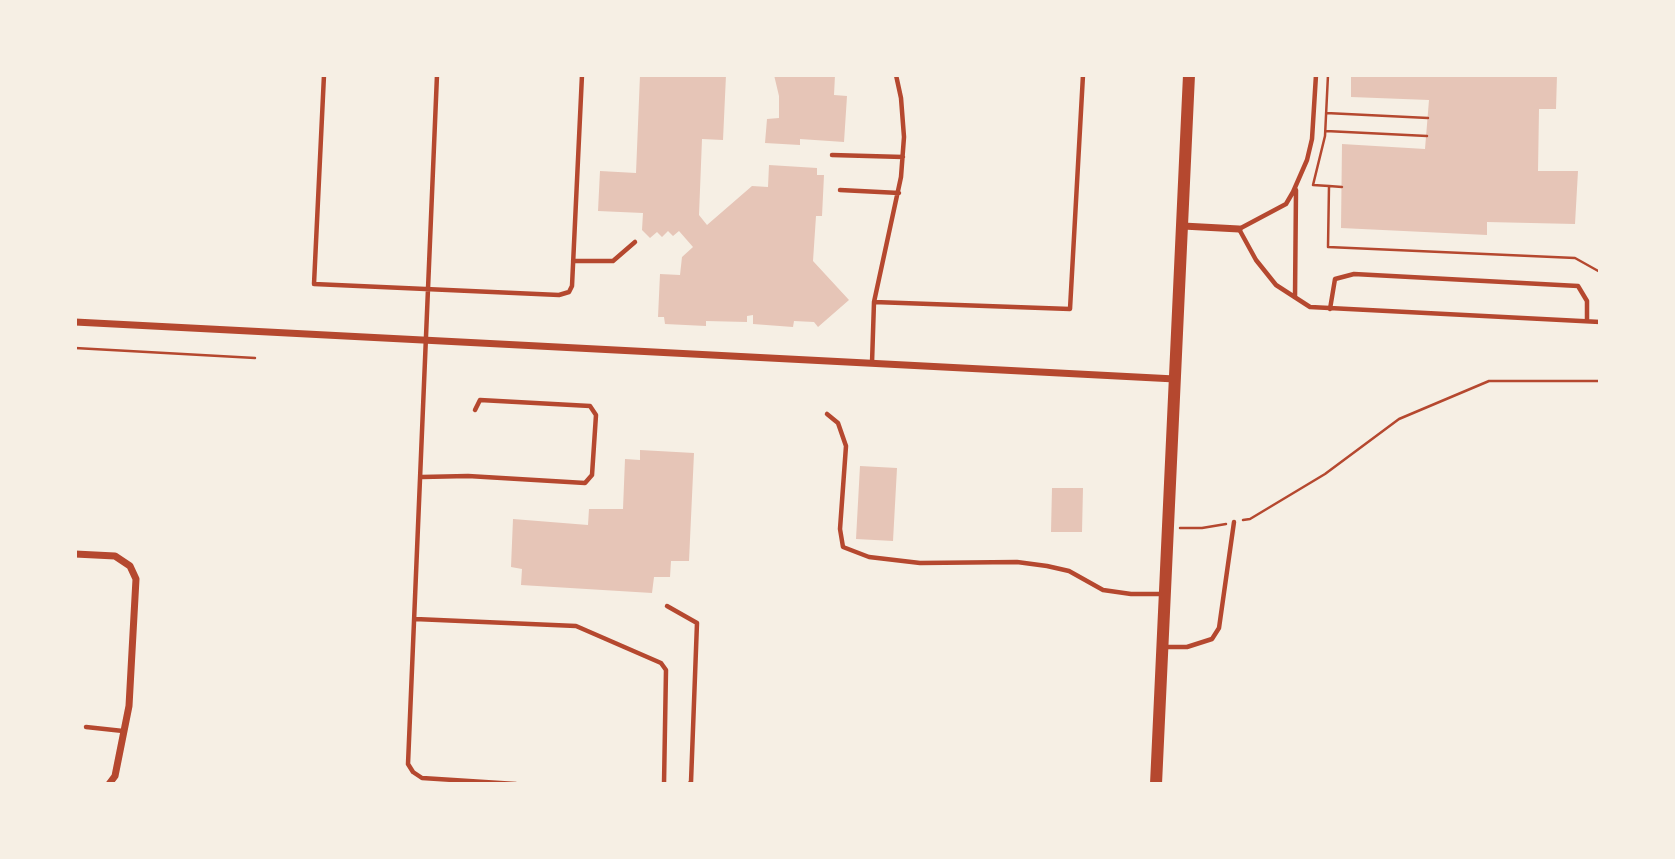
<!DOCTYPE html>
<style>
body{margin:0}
#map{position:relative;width:1675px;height:859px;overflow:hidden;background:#f6efe4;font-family:Commissioner,sans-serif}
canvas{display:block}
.frame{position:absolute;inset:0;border:77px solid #f6efe4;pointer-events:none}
</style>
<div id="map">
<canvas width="1675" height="859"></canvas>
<div class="frame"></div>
</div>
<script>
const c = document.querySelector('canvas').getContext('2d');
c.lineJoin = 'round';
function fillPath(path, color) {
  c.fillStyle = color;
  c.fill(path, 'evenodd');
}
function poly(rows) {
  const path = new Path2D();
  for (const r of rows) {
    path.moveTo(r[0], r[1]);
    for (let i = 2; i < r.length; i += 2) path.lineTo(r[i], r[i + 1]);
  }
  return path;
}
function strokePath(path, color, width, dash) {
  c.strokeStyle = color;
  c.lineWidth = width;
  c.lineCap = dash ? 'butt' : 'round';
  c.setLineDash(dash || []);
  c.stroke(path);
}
fillPath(poly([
 [640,75,726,75,723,140,702,139,699,215,707,225,752,186,768,187,769,165,817,168,817,175,824,175,822,216,816,216,813,261,849,300,818,327,814,322,794,321,793,327,753,324,753,315,747,316,747,322,706,321,706,326,665,324,664,317,658,317,660,274,680,275,682,257,693,247,679,231,673,236,668,231,662,237,657,232,650,238,642,230,643,213,598,211,600,171,636,173],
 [774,75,835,75,834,95,847,96,844,142,800,139,800,145,765,143,767,119,779,118,779,96],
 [1351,75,1557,75,1556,109,1539,109,1538,171,1578,171,1575,224,1487,222,1487,235,1341,228,1342,144,1425,149,1429,100,1351,97],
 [640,450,694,453,689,561,671,561,670,577,654,577,652,593,521,585,522,569,511,567,513,519,588,525,589,509,623,509,625,459,640,460],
 [860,466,897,468,893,541,856,539],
 [1052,488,1083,488,1082,532,1051,532]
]), '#e6c5b7');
strokePath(poly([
 [1328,75,1325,136,1313,185,1329,186,1328,247,1575,258,1600,272],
 [1326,113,1428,118],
 [1326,131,1427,136],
 [1329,186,1342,187],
 [75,348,255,358],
 [1243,520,1250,519,1325,474,1399,419,1489,381,1600,381],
 [1180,528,1202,528,1226,524]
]), '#b5482f', 2.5);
strokePath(poly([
 [324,75,314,284,559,295,569,292,572,286,582,75],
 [437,75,408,764,413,772,422,778,516,784],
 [1316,75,1312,139,1307,160,1293,192,1286,204,1239,229,1256,260,1276,285,1310,307,1600,322],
 [832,155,903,157],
 [840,190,899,193],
 [573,261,613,261,635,242],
 [1295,297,1296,190],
 [874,302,1070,309,1083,75],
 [1330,309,1335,279,1354,274,1578,286,1587,301,1587,321],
 [872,363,874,302,901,177,904,137,901,98,896,75],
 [827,414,838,423,846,446,840,529,843,547,869,557,920,563,1017,562,1047,566,1069,571,1103,590,1131,594,1164,594],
 [422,477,468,476,585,483,592,475,596,415,590,406,480,400,475,410],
 [667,606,697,623,691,782,689,784],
 [415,619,576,626,661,663,666,670,664,784],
 [1164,647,1187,647,1212,639,1219,628,1234,522],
 [86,727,123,731]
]), '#b5482f', 4.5);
strokePath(poly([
 [1183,226,1239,229],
 [75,322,1175,379],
 [75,554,115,556,130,566,136,579,129,706,115,776,109,784]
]), '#b5482f', 7);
strokePath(poly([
 [1156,784,1189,75]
]), '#b5482f', 12);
</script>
